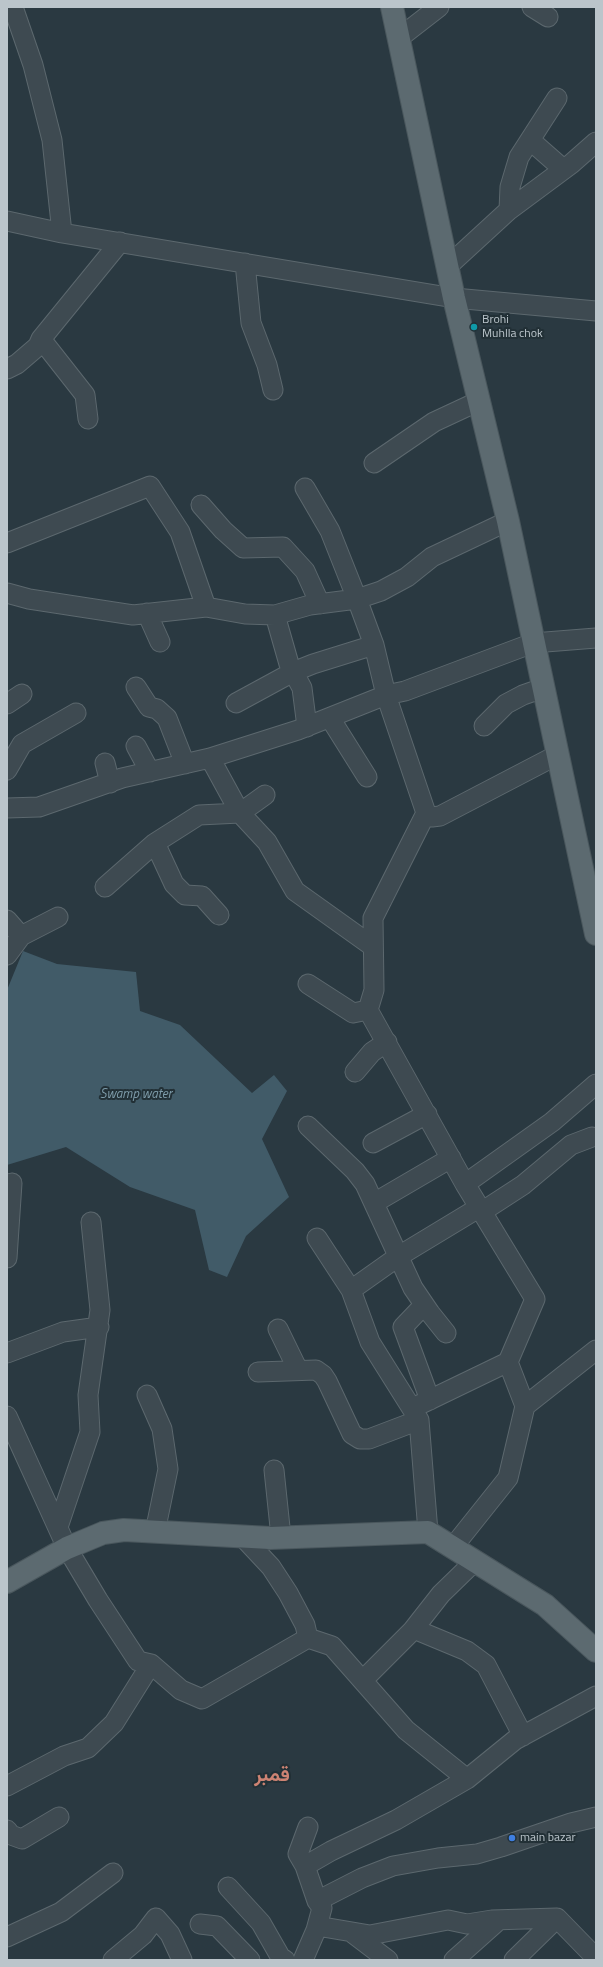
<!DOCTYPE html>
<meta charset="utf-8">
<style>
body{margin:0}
#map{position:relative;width:603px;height:1967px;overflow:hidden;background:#2a3941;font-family:"Titillium Web",sans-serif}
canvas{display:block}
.frame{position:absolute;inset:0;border:8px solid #bbc5cb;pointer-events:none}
</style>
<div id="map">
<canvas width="603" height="1967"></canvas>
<div class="frame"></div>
</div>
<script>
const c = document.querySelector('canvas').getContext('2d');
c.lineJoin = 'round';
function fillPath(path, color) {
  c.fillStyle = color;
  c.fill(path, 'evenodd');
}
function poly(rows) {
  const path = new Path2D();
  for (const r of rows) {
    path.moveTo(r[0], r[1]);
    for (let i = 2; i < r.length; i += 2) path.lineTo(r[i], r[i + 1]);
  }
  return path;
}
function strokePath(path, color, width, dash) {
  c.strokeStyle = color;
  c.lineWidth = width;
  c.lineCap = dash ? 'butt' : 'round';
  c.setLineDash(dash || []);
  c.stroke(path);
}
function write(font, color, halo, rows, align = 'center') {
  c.font = font + ' "Titillium Web",Vazirmatn,sans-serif';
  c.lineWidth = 4;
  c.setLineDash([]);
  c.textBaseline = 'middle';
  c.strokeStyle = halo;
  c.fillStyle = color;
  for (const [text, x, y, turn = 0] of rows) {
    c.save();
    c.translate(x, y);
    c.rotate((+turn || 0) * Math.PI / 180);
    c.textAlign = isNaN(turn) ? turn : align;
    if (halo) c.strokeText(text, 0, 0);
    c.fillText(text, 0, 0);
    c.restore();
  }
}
fillPath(poly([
 [23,951,57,964,136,972,140,1011,180,1025,252,1093,274,1075,287,1091,262,1139,289,1197,246,1236,227,1277,209,1270,195,1210,130,1187,66,1147,7,1165,7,990]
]), '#415b68');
const minor = poly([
 [13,7,33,65,52,140,62,233],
 [532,7,548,17],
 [399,38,439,7],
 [530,140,563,169],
 [509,210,510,187,519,157,557,98],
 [7,221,62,233,454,298,596,311],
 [245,263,251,323,267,365,273,390],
 [448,266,509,210,571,164,596,142],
 [41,339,85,395,88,419],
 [7,369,17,364,38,346,41,339,120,242],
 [374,463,434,422,479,401],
 [305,488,330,531,357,599,374,645,386,695,426,813,432,817,440,816,557,755],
 [201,505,223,530,243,548,283,547,305,571,320,604],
 [7,543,150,486,180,532,206,607],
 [7,593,29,599,133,615,206,607,245,614,275,615,310,605,357,599,381,591,407,577,432,557,508,521],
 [147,613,160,642],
 [275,615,289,664,302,688,307,727],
 [136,687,149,707,157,709,167,718,185,764],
 [236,703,293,672,313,664,374,645],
 [7,704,22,694],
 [330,718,367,777],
 [484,726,506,704,523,695,543,688],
 [136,746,150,772],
 [210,758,240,813,267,842,295,891,372,946],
 [105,763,110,783],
 [7,770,22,744,76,713],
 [7,808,39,807,122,778,210,758,298,730,386,695,405,691,533,643,596,638],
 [426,813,373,918,374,990,368,1010,465,1184,535,1299,508,1362,525,1406,508,1478,453,1547],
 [155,843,174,884,185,895,202,896,219,915],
 [105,887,155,843,199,815,240,813,265,795],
 [7,920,21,936],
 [7,955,21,936,58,917],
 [308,984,353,1013,368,1010],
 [355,1072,372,1052,387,1042],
 [308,1126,355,1171,365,1184,413,1288,430,1313,446,1333],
 [373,1143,427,1114],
 [465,1184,552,1122,596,1084],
 [374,1203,451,1158],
 [483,1211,523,1185,571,1145,592,1137],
 [317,1238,351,1290,370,1342,419,1420,428,1532],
 [7,1258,12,1183],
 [351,1290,399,1256,480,1207],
 [424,1305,403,1327,430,1400],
 [278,1329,298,1370],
 [7,1353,63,1332,99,1327],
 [258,1372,316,1370,323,1375,327,1381,352,1434,360,1439,369,1439,419,1420],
 [147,1395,162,1429,168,1469,155,1532],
 [419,1405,508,1362],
 [525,1406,596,1350],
 [7,1416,67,1548,98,1600,138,1661,151,1664,181,1690,202,1699,308,1638,332,1646,406,1730,467,1779],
 [274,1470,281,1537],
 [58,1527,90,1432,88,1395,100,1310,91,1222],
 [242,1536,271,1567,288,1593,305,1625,308,1638],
 [414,1629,467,1651,486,1665,523,1736],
 [363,1680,412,1631,441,1594,475,1561],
 [7,1786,64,1756,88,1748,114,1723,151,1664],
 [7,1830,11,1835,22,1839,59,1817],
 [305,1866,331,1851,396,1820,467,1779,515,1740,596,1696],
 [228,1887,261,1923,281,1958,285,1960],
 [317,1901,362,1878,393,1866,438,1858,477,1854,501,1847,571,1823,596,1817],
 [200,1924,217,1926,250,1960],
 [317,1926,370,1935,448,1920,467,1924,492,1920,557,1918,596,1958],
 [351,1932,388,1960],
 [7,1937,61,1912,113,1873],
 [113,1960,143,1935,156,1918,170,1934,182,1960],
 [303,1960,316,1930,322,1908,317,1901,305,1866,298,1854,308,1827],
 [454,1960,499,1920],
 [514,1960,557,1918]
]);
const major = poly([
 [392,7,454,298,508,521,596,934],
 [7,1582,67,1548,103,1533,124,1530,270,1538,428,1532,545,1605,596,1651]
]);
strokePath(minor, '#5c686e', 21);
strokePath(major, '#4a575d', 24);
strokePath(minor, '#3e4a51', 19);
strokePath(major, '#5c6a70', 22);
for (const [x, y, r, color] of [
 [474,327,4,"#0f9aa8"],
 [512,1838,4,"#3f7fe0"]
]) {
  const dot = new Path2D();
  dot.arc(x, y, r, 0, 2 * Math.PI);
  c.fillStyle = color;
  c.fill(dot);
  strokePath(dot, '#223036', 1.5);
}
write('12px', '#bbc5cb', '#223036', [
 ["Brohi",482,320],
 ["Muhlla chok",482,334],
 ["main bazar",520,1838]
], 'left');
write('italic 13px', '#7e9caa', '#223036', [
 ["Swamp water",136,1095]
]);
write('bold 20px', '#cd8373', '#223036', [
 ["قمبر",272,1776]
]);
</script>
